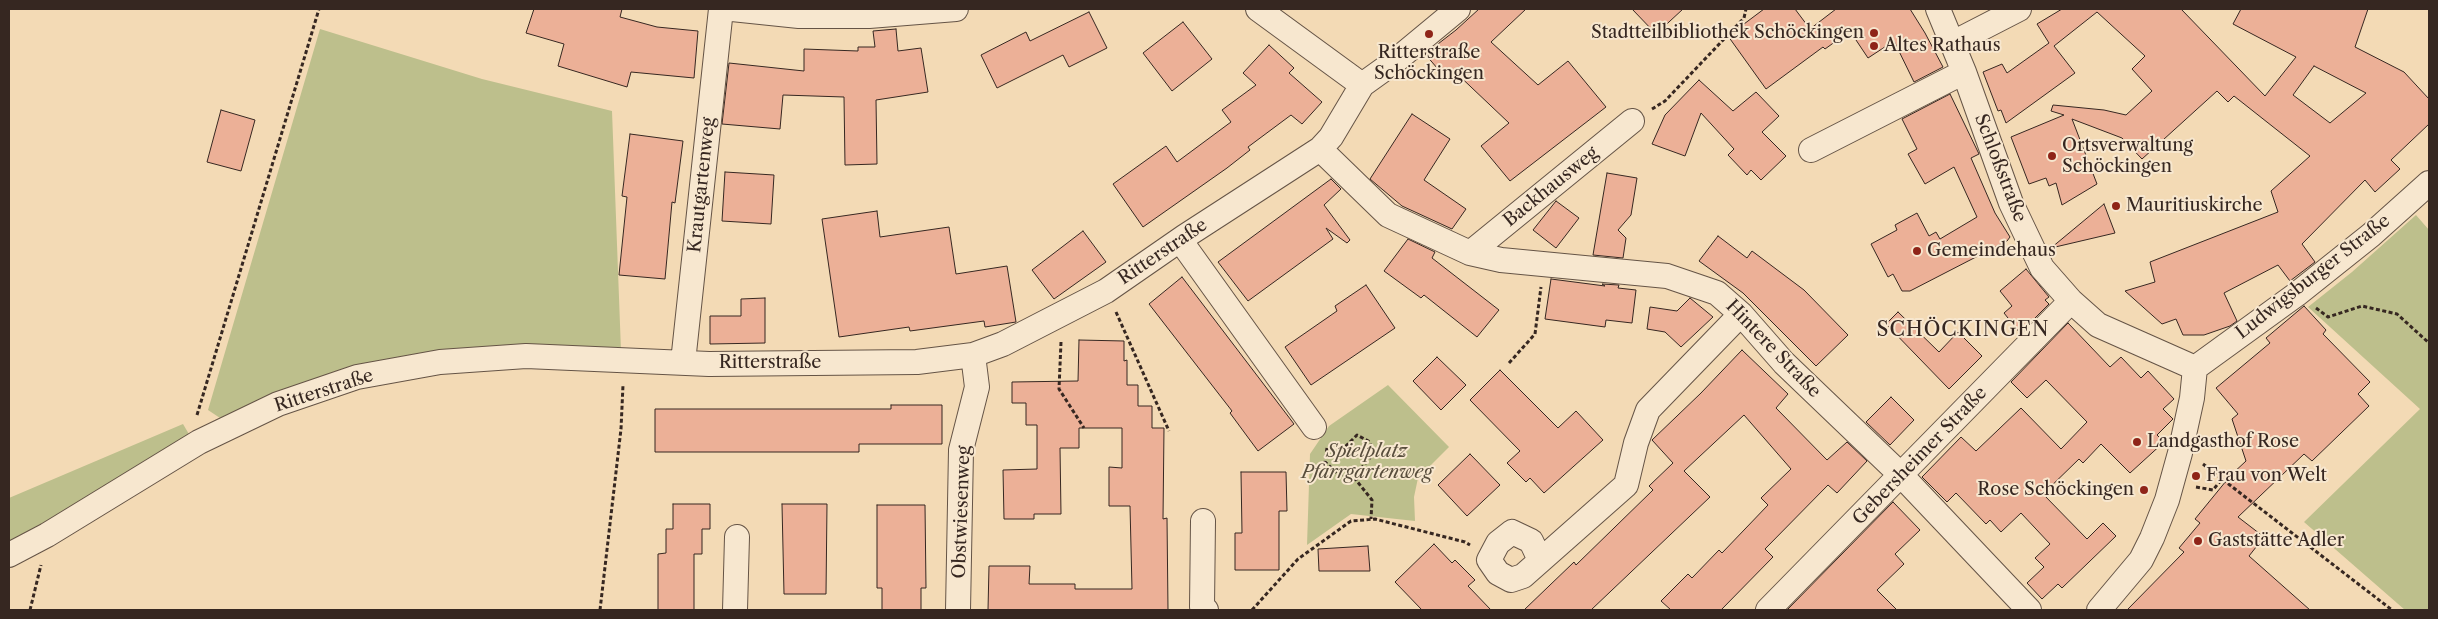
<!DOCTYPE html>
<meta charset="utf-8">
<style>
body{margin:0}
#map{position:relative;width:2438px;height:619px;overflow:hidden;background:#f3dab5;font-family:"Libre Caslon Text",serif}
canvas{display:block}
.frame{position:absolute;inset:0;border:10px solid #362721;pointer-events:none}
</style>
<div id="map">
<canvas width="2438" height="619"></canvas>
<div class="frame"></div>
</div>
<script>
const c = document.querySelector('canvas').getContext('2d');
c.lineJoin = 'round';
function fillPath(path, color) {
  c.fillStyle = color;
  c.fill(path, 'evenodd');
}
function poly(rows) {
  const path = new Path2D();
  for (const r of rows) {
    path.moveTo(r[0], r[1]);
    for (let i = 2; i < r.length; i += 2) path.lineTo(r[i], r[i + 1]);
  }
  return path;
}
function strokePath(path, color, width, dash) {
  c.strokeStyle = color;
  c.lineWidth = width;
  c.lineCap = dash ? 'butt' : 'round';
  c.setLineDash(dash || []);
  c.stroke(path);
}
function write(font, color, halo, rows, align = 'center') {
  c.font = font + ' "Libre Caslon Text",serif';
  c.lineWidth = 4;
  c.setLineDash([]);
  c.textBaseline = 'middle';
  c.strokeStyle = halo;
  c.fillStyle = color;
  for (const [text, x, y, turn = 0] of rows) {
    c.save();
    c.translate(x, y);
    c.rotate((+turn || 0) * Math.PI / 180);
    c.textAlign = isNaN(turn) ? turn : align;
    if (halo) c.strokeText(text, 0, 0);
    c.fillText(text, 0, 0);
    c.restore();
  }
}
fillPath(poly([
 [320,29,482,79,612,111,621,351,275,393,220,418,208,410],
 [2416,215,2429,230,2429,610,2405,610,2304,522,2420,409,2308,307,2352,272],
 [1388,385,1449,447,1418,478,1414,497,1415,521,1351,514,1307,545,1310,454,1329,426],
 [183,424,200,453,9,552,9,498]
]), '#bdbf8c');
const building = poly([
 [534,9,622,9,620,17,657,27,698,31,694,78,631,72,627,87,558,66,564,44,526,33,534,9],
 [1479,9,1526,9,1491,42,1538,85,1568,61,1606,107,1510,181,1481,146,1509,123,1452,69,1444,76,1425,54,1456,30,1479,9],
 [1632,9,1683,9,1656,34,1632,9],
 [1764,9,1795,9,1810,29,1836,9,1910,9,1925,33,1943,67,1914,82,1894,41,1868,58,1850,31,1825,49,1823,47,1766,89,1728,36,1764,9],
 [2062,9,2181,9,2265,96,2296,57,2233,24,2241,9,2368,9,2355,47,2404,72,2429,99,2429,124,2391,160,2400,169,2375,192,2365,180,2302,244,2315,262,2290,281,2278,265,2224,293,2237,321,2230,326,2204,335,2183,335,2176,319,2162,324,2125,291,2155,282,2150,262,2278,212,2271,191,2310,156,2234,96,2228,102,2217,91,2142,159,2122,138,2072,119,2097,184,2062,205,2056,183,2049,186,2046,178,2029,184,2011,137,2064,115,2051,111,2053,105,2104,110,2126,115,2152,91,2132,69,2145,56,2097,12,2054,46,2075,73,2006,123,2001,110,1998,111,1983,72,2002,64,2007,73,2049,43,2037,24,2062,9],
 [2314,66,2366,93,2330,123,2293,95,2314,66],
 [1089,12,1107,48,1069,67,1063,55,997,88,981,55,1026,32,1030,41,1089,12],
 [1183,22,1212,59,1172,91,1143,53,1183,22],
 [896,29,898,51,921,48,928,92,876,100,877,164,845,165,844,97,783,95,780,129,722,124,729,63,804,71,804,49,858,51,858,47,875,47,873,31,896,29],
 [1269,45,1294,68,1289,73,1322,102,1302,124,1291,115,1248,147,1250,150,1227,168,1143,227,1113,184,1166,146,1177,162,1231,122,1222,110,1256,85,1243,73,1269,45],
 [1699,80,1733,111,1756,92,1779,116,1762,132,1786,156,1761,180,1751,170,1747,175,1728,155,1734,149,1701,113,1685,156,1652,144,1665,115,1699,80],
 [1950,94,1979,154,1971,158,1995,213,2010,237,2007,241,1910,291,1902,291,1893,274,1888,277,1871,244,1897,230,1895,225,1917,213,1929,236,1936,232,1940,239,1977,217,1954,167,1925,184,1908,154,1917,149,1902,119,1950,94],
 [221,110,255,120,241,171,207,162,221,110],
 [1412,114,1450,139,1424,180,1466,209,1452,229,1402,206,1370,179,1412,114],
 [630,134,683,141,675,203,672,202,665,279,619,275,627,197,622,196,630,134],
 [725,172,774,175,771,224,722,221,725,172],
 [1607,173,1637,178,1631,215,1618,230,1626,238,1623,258,1593,255,1607,173],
 [1331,179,1341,189,1324,205,1350,240,1347,243,1326,228,1333,239,1248,301,1218,262,1331,179],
 [1556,201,1579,218,1556,248,1533,230,1556,201],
 [2104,204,2115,233,2051,248,2104,204],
 [877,211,880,237,949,227,956,274,1007,266,1016,322,985,327,984,321,910,331,909,327,839,337,822,219,877,211],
 [1083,231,1106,262,1054,299,1032,270,1083,231],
 [1718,236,1747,258,1752,251,1804,290,1848,335,1816,366,1743,293,1699,261,1718,236],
 [1408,239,1435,252,1432,258,1499,310,1477,337,1424,295,1421,298,1384,271,1408,239],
 [2026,269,2049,297,2045,300,2049,304,2020,333,2004,313,2012,306,2000,291,2026,269],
 [1182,277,1294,424,1258,451,1230,413,1232,411,1149,304,1182,277],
 [1551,279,1605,286,1602,284,1619,285,1618,288,1636,290,1632,323,1606,320,1605,327,1545,319,1551,279],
 [1366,285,1395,328,1311,385,1285,347,1337,311,1335,306,1366,285],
 [765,298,765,343,710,344,710,316,741,316,741,299,765,298],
 [1690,298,1713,317,1681,347,1665,332,1647,329,1650,307,1677,311,1690,298],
 [2304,306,2326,330,2323,334,2370,382,2358,394,2369,406,2312,461,2304,454,2238,517,2264,537,2249,556,2310,610,2127,610,2184,552,2179,548,2200,523,2195,519,2231,475,2246,461,2232,419,2238,414,2216,388,2270,343,2266,338,2304,306],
 [1898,312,1939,352,1958,332,1982,356,1949,389,1886,324,1898,312],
 [2068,323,2110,367,2121,357,2141,378,2148,371,2174,399,2163,409,2173,419,2157,435,2164,442,2130,473,2101,444,2083,463,2079,459,2043,494,2087,539,2103,523,2116,536,2062,588,2058,584,2042,599,2027,583,2044,567,2035,558,2050,544,2021,513,2001,532,1990,520,1986,524,1956,493,1947,502,1922,477,1961,437,1976,451,2021,408,2061,449,2087,422,2046,380,2027,398,2011,382,2068,323],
 [1079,340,1124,341,1124,361,1127,360,1127,385,1138,385,1138,406,1152,406,1152,428,1164,428,1163,519,1167,518,1168,610,988,610,989,566,1030,566,1029,584,1075,584,1075,589,1132,589,1130,506,1109,506,1109,467,1122,468,1122,428,1079,428,1079,448,1060,448,1061,514,1034,514,1034,519,1004,519,1003,470,1037,469,1037,425,1026,425,1026,403,1012,403,1012,382,1078,381,1079,340],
 [1742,350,1788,394,1776,408,1827,460,1847,442,1867,461,1837,493,1828,485,1765,549,1773,557,1721,610,1671,610,1661,601,1688,574,1692,578,1719,550,1722,553,1768,505,1761,498,1791,469,1744,415,1684,471,1710,497,1591,610,1524,610,1574,562,1576,565,1653,490,1649,486,1673,463,1652,440,1701,393,1742,350],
 [1437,357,1466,385,1441,410,1413,381,1437,357],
 [1500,370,1558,428,1576,411,1603,440,1544,493,1530,478,1526,482,1507,463,1520,451,1470,400,1500,370],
 [1891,397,1914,420,1890,445,1866,422,1891,397],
 [891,405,942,405,942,444,859,444,859,452,655,452,655,409,891,409,891,405],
 [1470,454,1500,485,1467,516,1438,485,1470,454],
 [1241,472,1286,472,1287,511,1279,511,1279,570,1235,570,1235,533,1242,533,1241,472],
 [1893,502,1920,530,1895,554,1904,564,1877,590,1897,610,1787,610,1893,502],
 [673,504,710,504,710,529,702,529,702,554,694,554,694,610,658,610,658,554,666,553,666,529,673,529,673,504],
 [782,504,827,504,826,594,784,594,782,504],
 [877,505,925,505,926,588,921,588,921,610,882,610,882,588,877,588,877,505],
 [1434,544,1452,563,1455,560,1475,580,1468,586,1491,610,1422,610,1395,582,1434,544],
 [1368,546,1370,571,1319,571,1318,549,1368,546]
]);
fillPath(building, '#ecb097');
strokePath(building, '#362721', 1);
const minor = poly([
 [732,9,799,16,869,16,956,9],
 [1258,9,1362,85],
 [1938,9,1964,72,2011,203,2042,268,2071,301,2098,325,2195,368],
 [1953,43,2019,9],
 [1320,149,1388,215,1470,253,1501,260,1667,276,1717,293,1741,314,1784,363,1901,475,2029,610],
 [1811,150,1964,72],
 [1180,240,1314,427],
 [1470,253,1632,121],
 [683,362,721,9],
 [2195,368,2297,294,2371,235,2429,183],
 [1203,521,1202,607,1206,610],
 [9,555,47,535,199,442,278,404,357,377,440,362,526,356,709,364,917,362,973,355,1003,344,1106,291,1184,237,1320,149,1331,137,1362,85,1394,62,1458,9],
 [1540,560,1531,541,1512,532,1498,543,1489,560,1498,573,1511,580,1523,576,1626,485,1636,443,1648,410,1741,314],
 [735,610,737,537],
 [958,610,961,450,977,387,973,355],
 [1768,610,2071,301],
 [2099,610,2141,560,2152,538,2167,500,2180,453,2192,398,2195,368]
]);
strokePath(minor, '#655446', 26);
strokePath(poly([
 [1652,109,1665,101,1744,18,1746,9],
 [2316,308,2328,317,2362,306,2397,314,2429,343],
 [1116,312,1169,431],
 [1061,342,1059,389,1084,428],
 [1509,363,1535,334,1541,287],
 [197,415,319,9],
 [1327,448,1325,462,1337,473,1356,480],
 [1341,451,1357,435,1370,442,1373,454,1359,471,1356,480,1372,500,1371,519],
 [2203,464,2222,479],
 [2196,487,2213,490,2222,479,2392,610],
 [30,610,41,565],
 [600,610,621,429,623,385],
 [1252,610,1298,559,1351,521,1375,519,1465,542,1470,545]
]), '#362721', 3, [4, 2.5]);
strokePath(minor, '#f7e7cf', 24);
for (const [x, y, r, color] of [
 [1874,33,5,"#8f2418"],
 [1429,34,5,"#8f2418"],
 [1874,46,5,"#8f2418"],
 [2052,156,5,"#8f2418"],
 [2116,206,5,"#8f2418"],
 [1917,251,5,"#8f2418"],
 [2137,442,5,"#8f2418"],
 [2196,476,5,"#8f2418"],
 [2144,490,5,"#8f2418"],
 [2198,541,5,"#8f2418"]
]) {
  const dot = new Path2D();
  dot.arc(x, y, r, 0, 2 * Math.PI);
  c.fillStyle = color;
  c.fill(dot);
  strokePath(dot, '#f7e7cf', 2);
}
write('18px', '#362721', '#f7e7cf', [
 ["Stadtteilbibliothek Schöckingen",1864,33,"right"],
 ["Altes Rathaus",1884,46],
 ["Ritterstraße",1429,53,"center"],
 ["Schöckingen",1429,74,"center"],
 ["Ortsverwaltung",2062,146],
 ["Schöckingen",2062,167],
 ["Mauritiuskirche",2126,206],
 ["Gemeindehaus",1927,251],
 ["Landgasthof Rose",2147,442],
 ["Frau von Welt",2206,476],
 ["Rose Schöckingen",2134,490,"right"],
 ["Gaststätte Adler",2208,541]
], 'left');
write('18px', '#362721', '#f7e7cf', [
 ["Schloßstraße",2000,168,69],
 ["Krautgartenweg",702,185,-84],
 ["Backhausweg",1551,187,-39],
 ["Ritterstraße",1163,252,-34],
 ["Ludwigsburger Straße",2313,277,-38],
 ["Hintere Straße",1773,349,46],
 ["Ritterstraße",770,363],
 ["Ritterstraße",324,391,-18],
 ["Gebersheimer Straße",1920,456,-46],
 ["Obstwiesenweg",962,512,-88]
]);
write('italic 18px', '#584d3c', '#f7e7cf', [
 ["Spielplatz",1367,452],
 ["Pfarrgartenweg",1367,473]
]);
c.letterSpacing = '1px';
write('20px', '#362721', '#f7e7cf', [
 ["SCHÖCKINGEN",1963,330]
]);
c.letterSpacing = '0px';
</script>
